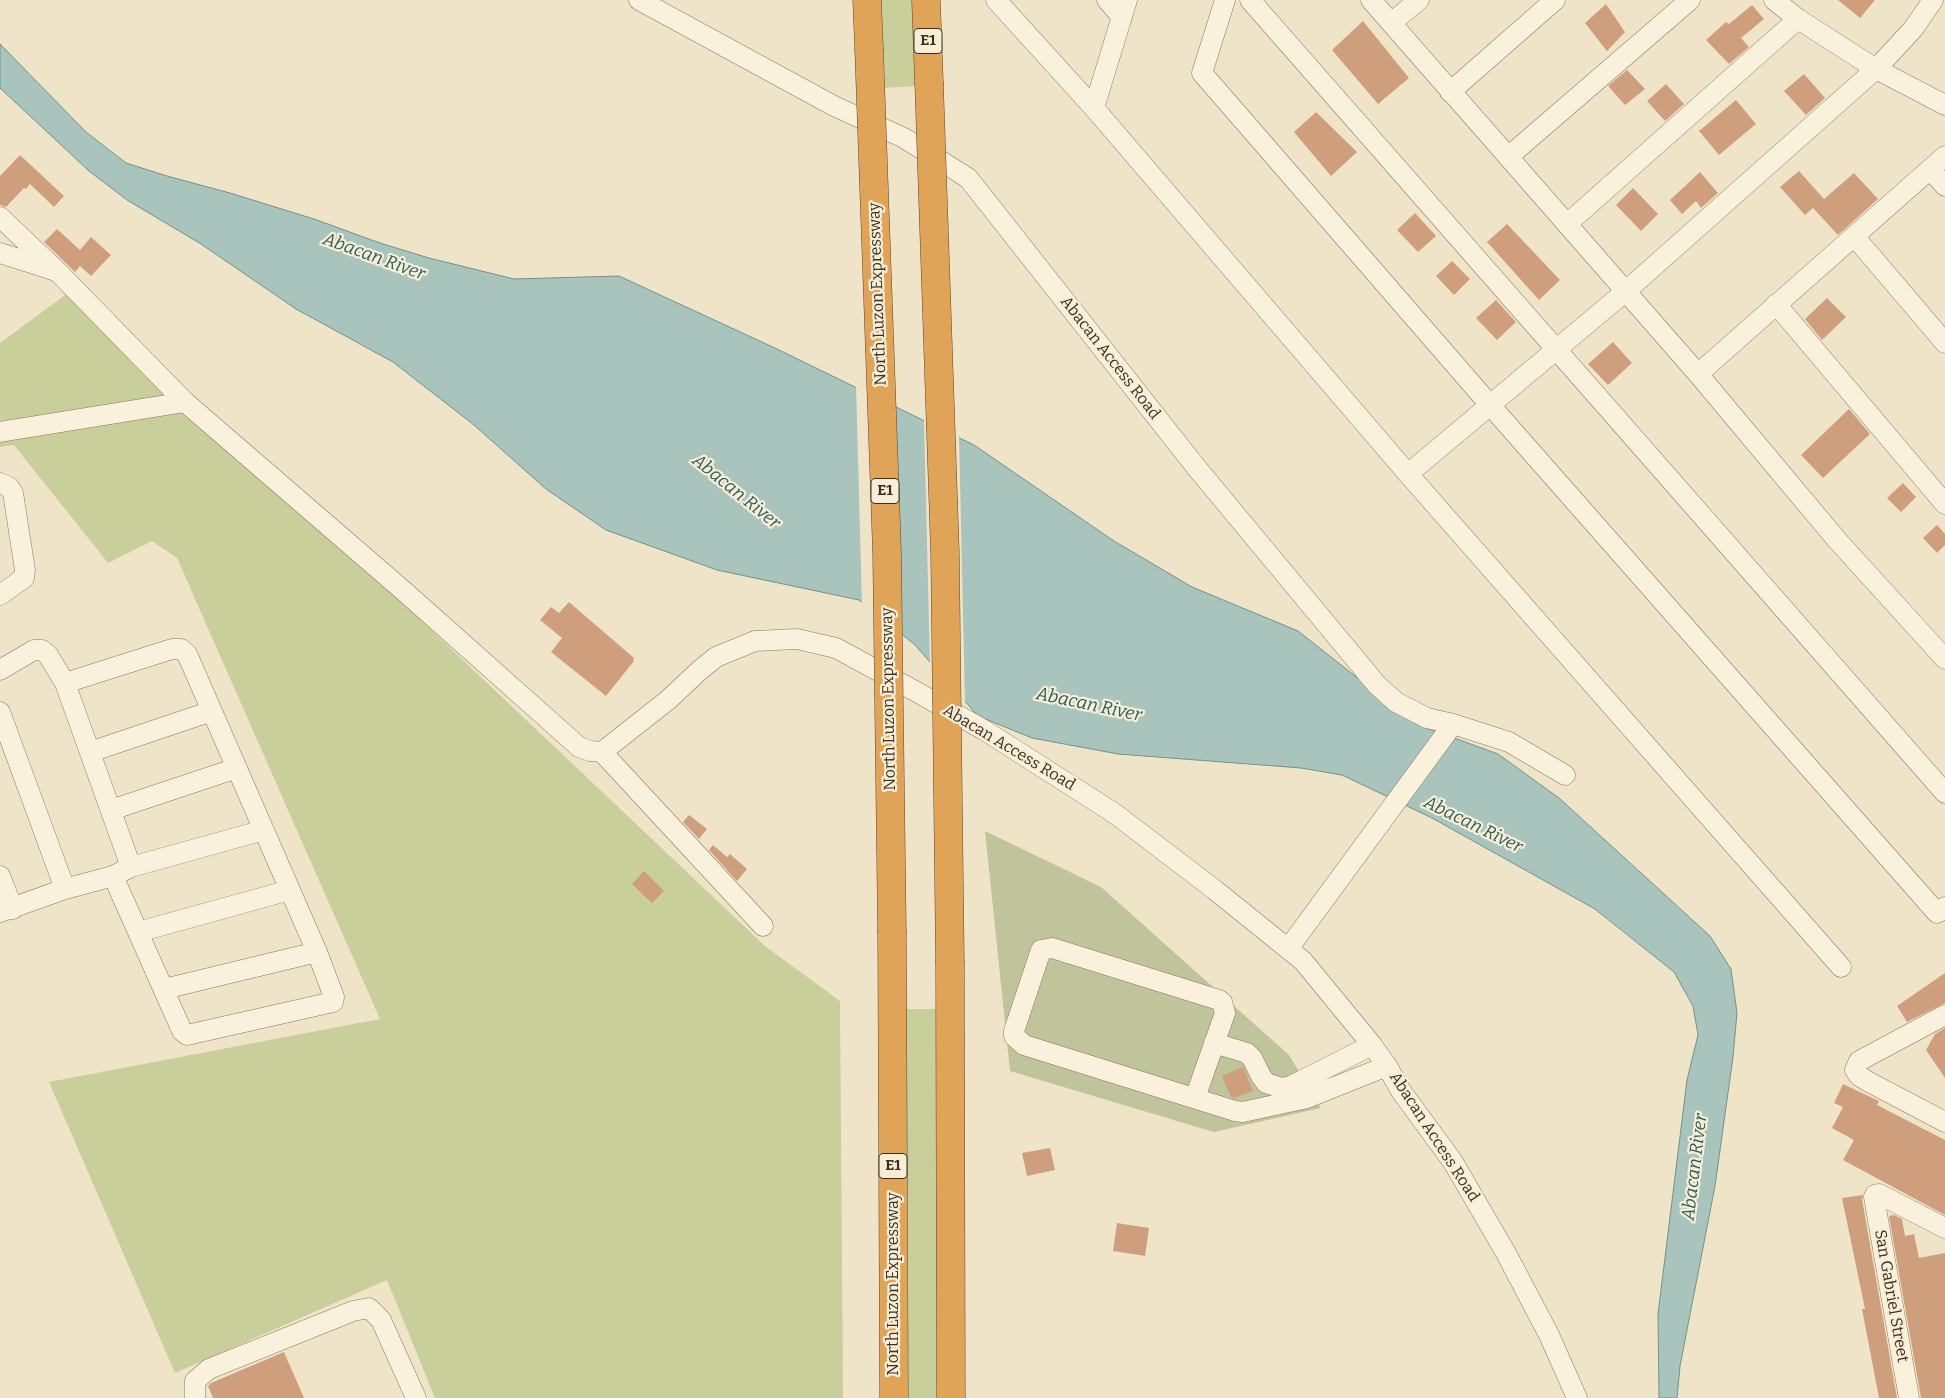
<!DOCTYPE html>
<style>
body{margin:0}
canvas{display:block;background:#f0e4c8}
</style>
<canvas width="1945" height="1398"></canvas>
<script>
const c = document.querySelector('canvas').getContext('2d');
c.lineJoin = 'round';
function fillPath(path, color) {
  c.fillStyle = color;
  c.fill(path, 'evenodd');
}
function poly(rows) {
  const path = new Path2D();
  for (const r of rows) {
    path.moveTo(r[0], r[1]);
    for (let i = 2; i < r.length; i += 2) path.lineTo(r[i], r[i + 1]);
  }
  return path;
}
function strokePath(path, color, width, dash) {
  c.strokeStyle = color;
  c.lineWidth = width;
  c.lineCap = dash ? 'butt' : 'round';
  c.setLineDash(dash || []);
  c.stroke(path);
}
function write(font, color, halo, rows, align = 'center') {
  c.font = font + ' Bitter,serif';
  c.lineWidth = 4.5;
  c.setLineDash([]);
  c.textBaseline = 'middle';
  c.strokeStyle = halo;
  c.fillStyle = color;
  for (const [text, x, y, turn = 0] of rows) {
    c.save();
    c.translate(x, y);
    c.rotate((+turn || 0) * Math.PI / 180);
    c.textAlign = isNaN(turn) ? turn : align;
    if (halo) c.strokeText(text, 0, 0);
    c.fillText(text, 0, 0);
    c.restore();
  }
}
fillPath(poly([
 [881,0,914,0,918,86,885,88],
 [72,290,765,946,840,1001,843,1398,435,1398,387,1280,175,1373,49,1082,380,1019,177,558,152,541,108,563,14,445,0,447,0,343],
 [906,1009,939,1009,941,1398,908,1398]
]), '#c9cf9b');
fillPath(poly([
 [985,831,1101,887,1289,1055,1321,1108,1214,1132,1010,1071]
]), '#bfc49a');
const water = poly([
 [0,44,86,132,126,163,167,176,230,193,314,219,380,243,429,258,514,279,619,276,777,349,974,445,1114,541,1192,587,1298,631,1416,724,1498,754,1559,798,1710,936,1731,969,1737,1013,1733,1057,1715,1186,1680,1366,1677,1398,1659,1398,1658,1314,1687,1080,1698,1035,1693,1006,1674,972,1595,909,1432,818,1342,775,1301,768,1118,754,1032,738,978,716,914,644,859,600,717,570,606,530,546,489,474,425,393,362,296,309,201,244,127,200,89,171,0,88,0,44]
]);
fillPath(water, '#a9c4bc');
strokePath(water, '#6f938a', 1);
fillPath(poly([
 [856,385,891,402,897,634,862,605],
 [924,418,959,435,965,704,930,665]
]), '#f0e4c8');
fillPath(poly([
 [1838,0,1875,0,1860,18],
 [1606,4,1625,32,1607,51,1585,23],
 [1752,5,1764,19,1741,38,1749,47,1729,64,1706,40,1726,22,1729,24],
 [1363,21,1409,78,1378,104,1332,50],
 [1627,70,1645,89,1625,105,1608,86],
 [1804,74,1825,98,1806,115,1784,91],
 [1666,84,1684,104,1665,121,1647,101],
 [1736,100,1756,124,1719,155,1699,131],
 [1316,112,1357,152,1331,176,1294,132],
 [20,155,64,196,54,207,30,184,26,189,24,188,6,207,0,205,0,176],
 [1799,171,1824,199,1854,173,1878,199,1838,235,1813,208,1805,215,1780,187],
 [1700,172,1718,193,1701,208,1696,201,1682,214,1670,200],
 [1633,188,1658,214,1641,231,1616,205],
 [1415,213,1436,236,1418,252,1397,230],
 [1507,224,1560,280,1539,300,1487,242],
 [57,229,80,250,91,237,111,255,91,276,80,266,75,272,44,242],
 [1452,261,1470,279,1454,295,1436,276],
 [1827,298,1846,317,1822,340,1805,319],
 [1496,300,1516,322,1497,340,1476,318],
 [1613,342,1632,363,1608,385,1588,364],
 [1849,409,1870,434,1823,478,1801,455],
 [1903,483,1916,497,1901,512,1887,498],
 [1937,525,1945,534,1945,545,1937,553,1923,538],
 [569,602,634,658,633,660,634,661,606,696,551,652,562,638,540,620,551,607,559,613],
 [689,815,707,829,699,839,683,822],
 [713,845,727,857,730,854,747,869,737,881,709,850],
 [644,871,664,891,652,903,632,884],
 [1945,973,1945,1003,1907,1022,1897,1006],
 [1945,1028,1945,1078,1926,1050,1935,1034],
 [1243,1067,1253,1091,1234,1098,1231,1097,1222,1076],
 [1843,1084,1879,1101,1877,1105,1945,1140,1945,1215,1843,1160,1854,1140,1832,1128,1843,1107,1834,1103],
 [1050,1148,1055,1170,1027,1176,1022,1153],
 [1863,1195,1862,1199,1897,1398,1879,1398,1862,1309,1865,1309,1842,1198],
 [1894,1215,1902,1219,1905,1236,1914,1234,1919,1258,1945,1253,1945,1398,1921,1398,1889,1216],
 [1117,1223,1149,1228,1145,1256,1113,1251],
 [284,1352,304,1398,213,1398,208,1386,211,1383]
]), '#cf9f7d');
const minor = poly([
 [639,0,834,106,904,138,968,178,1196,467,1377,685,1396,702,1427,718,1453,724,1509,742,1565,775],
 [996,0,1094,108,1408,474,1841,967],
 [1107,0,1122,17],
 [1225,0,1202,73,1490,405,1937,913,1945,907],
 [1250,0,1945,793],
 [1371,0,1698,374,1837,540,1945,659],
 [1774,0,1798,19,1876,69,1945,105],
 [1391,23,1419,0],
 [1450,92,1555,0],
 [1094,108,1127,0],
 [1508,157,1690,0],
 [1930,169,1945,186],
 [0,217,58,272,185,402,405,592,579,747,590,751,602,752,668,700,700,670,716,657,755,641,797,639,836,648,915,691,984,730,1114,813,1215,890,1303,961,1372,1045,1387,1066,1401,1091,1453,1162,1507,1255,1549,1335,1577,1398],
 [1567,224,1798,19],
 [1854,236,1945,343],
 [0,253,53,270],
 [1776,304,1945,504],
 [1698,374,1945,156],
 [0,432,185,402],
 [1408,474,1626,291,1876,69,1913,29,1933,0],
 [0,483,9,487,13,493,25,570,24,578,0,595],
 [0,670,34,650,42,650,48,655,65,683,131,867],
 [65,683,172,649,181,649,187,654,317,952,334,997,333,1002,187,1035,182,1031,113,876],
 [0,712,65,889],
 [90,752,212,711],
 [602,752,763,926],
 [111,810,237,768],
 [0,876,13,909],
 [0,912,65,889,113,876,131,867,264,830],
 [138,932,290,890],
 [1288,949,1453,724],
 [164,989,317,952],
 [1945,1015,1859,1061,1855,1070,1859,1076,1869,1082,1945,1122],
 [1214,1043,1247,1053,1252,1058,1261,1076,1266,1083,1282,1088,1291,1086,1372,1045],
 [1195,1098,1225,1013,1222,1002,1219,1000,1052,948,1041,950,1014,1031,1014,1036,1024,1045,1235,1111,1243,1112,1307,1098,1387,1066],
 [195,1398,195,1381,209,1369,353,1311,369,1308,381,1320,416,1398],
 [1909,1398,1874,1197,1875,1195,1879,1194,1945,1228]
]);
const highway = poly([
 [867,0,869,48],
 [926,0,929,82],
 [892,933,894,1398],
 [950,964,951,1398]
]);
strokePath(minor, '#8d765c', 21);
strokePath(highway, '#5b4430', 29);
strokePath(minor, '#faf1dc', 20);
strokePath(highway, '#e0a458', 28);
const highwayBridge = poly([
 [869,48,887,553,892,933],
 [929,82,945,553,950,964]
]);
strokePath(highwayBridge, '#5b4430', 29, []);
strokePath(highwayBridge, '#e0a458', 28);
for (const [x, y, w] of [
 [928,41,28],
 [885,491,28],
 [893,1166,28]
]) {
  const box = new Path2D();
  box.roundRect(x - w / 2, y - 12.5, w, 25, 4);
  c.fillStyle = '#f7eed8';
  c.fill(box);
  strokePath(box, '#3d2e20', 1);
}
write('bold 15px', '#3d2e20', null, [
 ["E1",928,41],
 ["E1",885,491],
 ["E1",893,1166]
]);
write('16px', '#3d2e20', '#f7eed8', [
 ["North Luzon Expressway",878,294,-92],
 ["Abacan Access Road",1110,358,52],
 ["North Luzon Expressway",889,699,-91],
 ["Abacan Access Road",1009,748,31],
 ["Abacan Access Road",1434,1137,57],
 ["North Luzon Expressway",894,1284,-90],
 ["San Gabriel Street",1891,1296,80]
]);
write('italic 18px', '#2f5d5a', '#f7eed8', [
 ["Abacan River",374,257,20],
 ["Abacan River",736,492,39],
 ["Abacan River",1089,705,12],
 ["Abacan River",1473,825,26],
 ["Abacan River",1695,1167,-83]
]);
</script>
